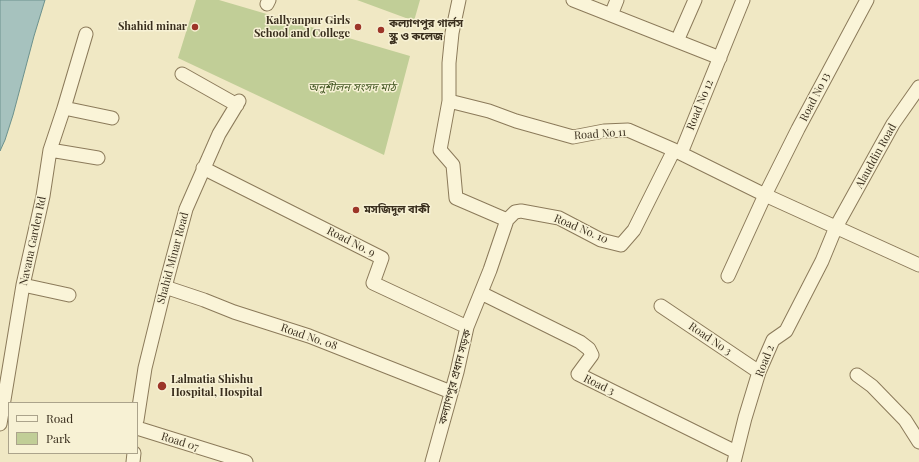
<!DOCTYPE html>
<meta charset="utf-8">
<style>
body{margin:0}
#map{position:relative;width:919px;height:462px;overflow:hidden;background:#f0e8c4;font-family:"Playfair Display",serif}
canvas{display:block}
.legend{position:absolute;left:8px;top:402px;width:130px;height:52px;box-sizing:border-box;background:#f7f1d4;border:1px solid #aba38b;margin:0;padding:5px 7px;list-style:none;font-size:12px;color:#3a2f1e}
.legend li{display:flex;align-items:center;gap:8px;height:20px}
.legend b{width:20px;border:1px solid #aba38b}
</style>
<div id="map">
<canvas width="919" height="462"></canvas>
<ul class="legend">
<li><b style="height:5px;background:#faf4d8"></b>Road</li>
<li><b style="height:11px;background:#c1ce97"></b>Park</li>
</ul>
</div>
<script>
const c = document.querySelector('canvas').getContext('2d');
c.lineJoin = 'round';
function fillPath(path, color) {
  c.fillStyle = color;
  c.fill(path, 'evenodd');
}
function poly(rows) {
  const path = new Path2D();
  for (const r of rows) {
    path.moveTo(r[0], r[1]);
    for (let i = 2; i < r.length; i += 2) path.lineTo(r[i], r[i + 1]);
  }
  return path;
}
function strokePath(path, color, width, dash) {
  c.strokeStyle = color;
  c.lineWidth = width;
  c.lineCap = dash ? 'butt' : 'round';
  c.setLineDash(dash || []);
  c.stroke(path);
}
function write(font, color, halo, rows, align = 'center') {
  c.font = font + ' "Playfair Display","Noto Sans Bengali",serif';
  c.lineWidth = 3;
  c.setLineDash([]);
  c.textBaseline = 'middle';
  c.strokeStyle = halo;
  c.fillStyle = color;
  for (const [text, x, y, turn = 0] of rows) {
    c.save();
    c.translate(x, y);
    c.rotate((+turn || 0) * Math.PI / 180);
    c.textAlign = isNaN(turn) ? turn : align;
    if (halo) c.strokeText(text, 0, 0);
    c.fillText(text, 0, 0);
    c.restore();
  }
}
fillPath(poly([
 [196,0,219,0,410,56,384,155,178,58],
 [357,0,420,0,414,21]
]), '#c1ce97');
const water = poly([
 [0,0,45,0,34,36,13,115,5,140,0,151,0,0]
]);
fillPath(water, '#a6c2be');
strokePath(water, '#6c918d', 1);
const minor = poly([
 [459,0,452,33,449,63,449,101,440,150,453,165,456,198,507,220],
 [573,0,720,58],
 [267,4,269,0],
 [611,15,617,0],
 [677,41,695,0],
 [182,74,237,105],
 [449,101,489,111,516,121,573,137,604,131,628,130,674,150,765,195,919,265],
 [64,108,86,34],
 [50,150,98,158],
 [681,153,743,0],
 [203,168,382,258,373,283,467,327],
 [728,276,765,195,798,129,867,0],
 [23,285,69,295],
 [165,287,204,300,234,312,309,336,451,392],
 [481,293,580,342,589,349,592,355,578,374,736,452],
 [661,306,759,372],
 [857,375,872,386,905,420,919,442],
 [137,420,145,368,165,287,186,209,219,134,239,101],
 [0,424,23,285,43,196,50,150,64,108,112,118],
 [137,428,246,462],
 [133,462,134,453],
 [432,462,457,372,467,327,490,270,507,220,515,212,521,211,559,218,601,240,621,245,634,230,674,150],
 [734,462,745,418,759,372,773,340,786,331,822,261,836,227,893,124,919,87]
]);
strokePath(minor, '#8b7a5a', 15);
strokePath(minor, '#faf4d8', 13);
for (const [x, y, r, color] of [
 [195,27,4,"#9c3528"],
 [358,27,4,"#9c3528"],
 [381,30,4,"#9c3528"],
 [356,210,4,"#9c3528"],
 [162,386,5,"#9c3528"]
]) {
  const dot = new Path2D();
  dot.arc(x, y, r, 0, 2 * Math.PI);
  c.fillStyle = color;
  c.fill(dot);
  strokePath(dot, '#f7f1d4', 1.5);
}
write('bold 11px', '#3a2f1e', '#f7f1d4', [
 ["Kallyanpur Girls",350,21,"right"],
 ["School and College",350,34,"right"],
 ["কল্যাণপুর গার্লস",389,24],
 ["স্কুল ও কলেজ",389,37],
 ["Shahid minar",187,27,"right"],
 ["মসজিদুল বাকী",364,210],
 ["Lalmatia Shishu",171,380],
 ["Hospital, Hospital",171,393]
], 'left');
write('italic 11px', '#445724', '#f7f1d4', [
 ["অনুশীলন সংসদ মাঠ",352,88]
]);
write('11px', '#3a2f1e', '#f7f1d4', [
 ["Road No 13",815,97,-63],
 ["Road No 12",700,105,-68],
 ["Road No 11",600,134,-4],
 ["Alauddin Road",876,156,-61],
 ["Road No. 10",581,229,23],
 ["Navana Garden Rd",33,241,-78],
 ["Road No. 9",351,242,27],
 ["Shahid Minar Road",173,258,-75],
 ["Road No. 08",309,337,19],
 ["Road No 3",710,339,34],
 ["Road 2",765,361,-69],
 ["কল্যাণপুর প্রধান সড়ক",455,377,-75],
 ["Road 3",599,385,26],
 ["Road 07",180,442,17]
]);
</script>
